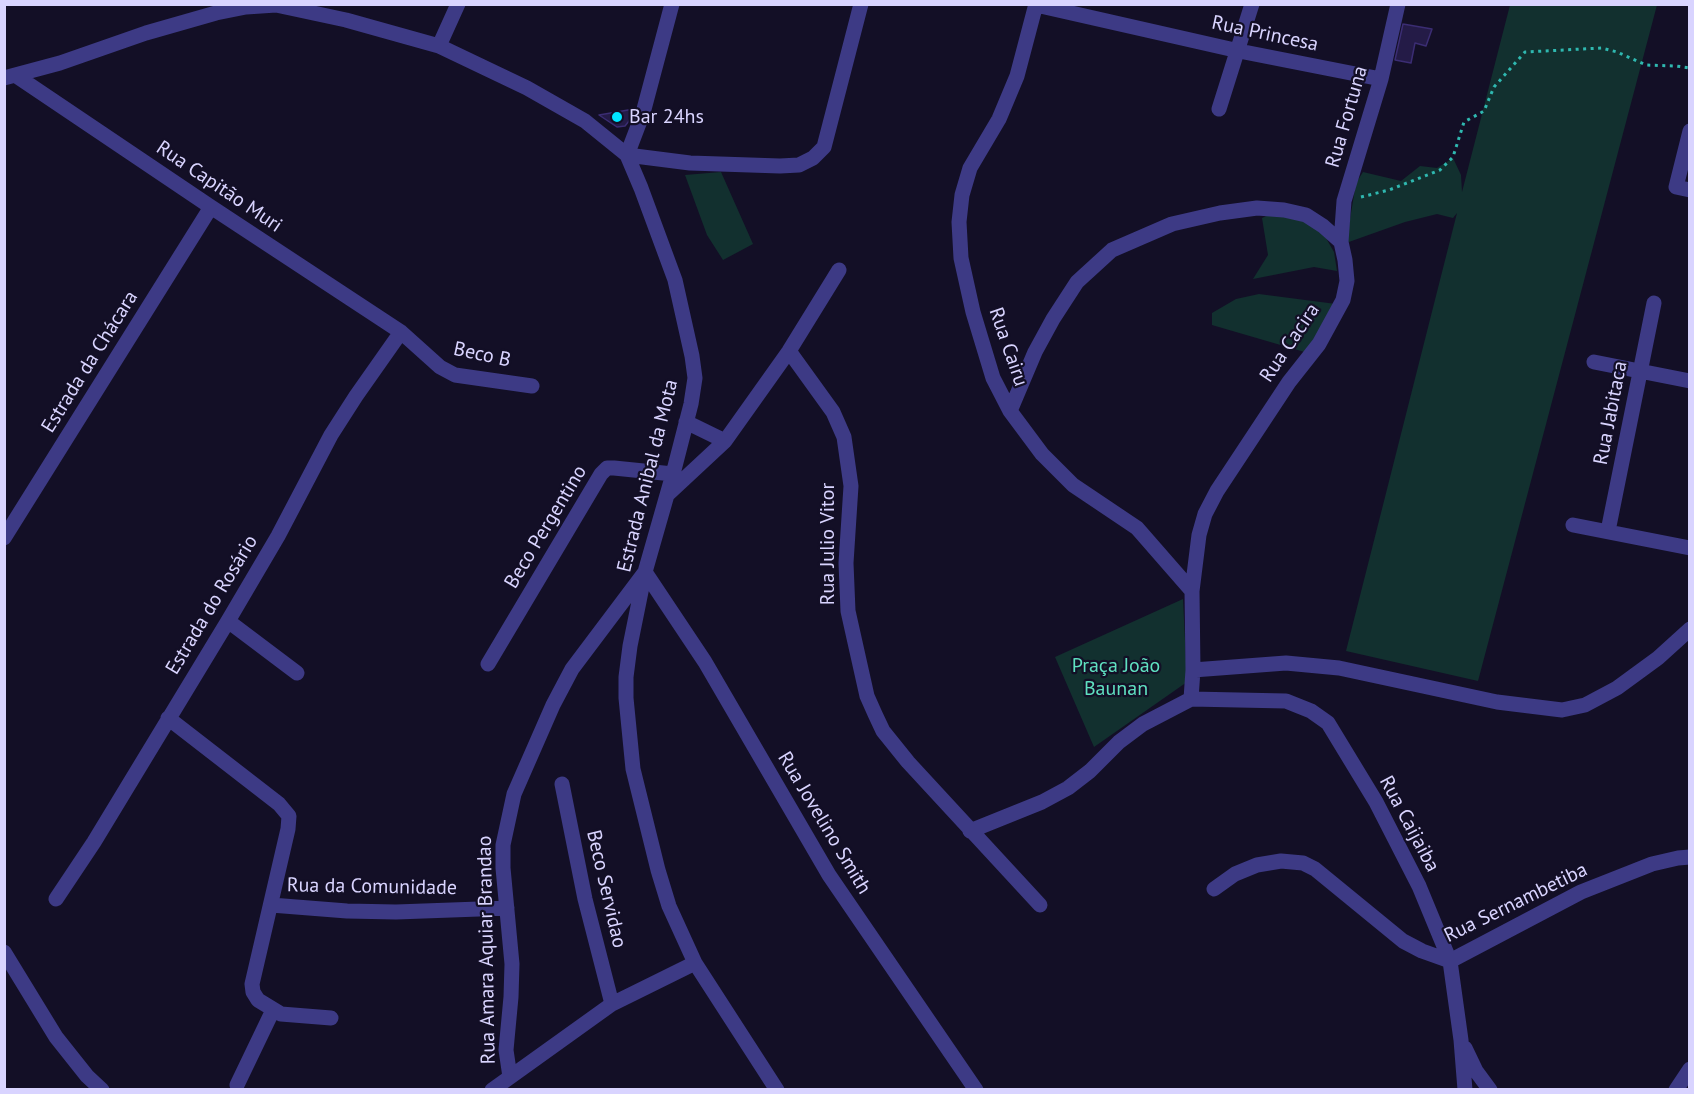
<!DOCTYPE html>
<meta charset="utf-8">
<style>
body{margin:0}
#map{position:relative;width:1694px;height:1094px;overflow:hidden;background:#130f26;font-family:"PT Sans",sans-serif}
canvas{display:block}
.frame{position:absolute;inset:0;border:6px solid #d9d4ff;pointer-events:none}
</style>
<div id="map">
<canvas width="1694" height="1094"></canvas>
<div class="frame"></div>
</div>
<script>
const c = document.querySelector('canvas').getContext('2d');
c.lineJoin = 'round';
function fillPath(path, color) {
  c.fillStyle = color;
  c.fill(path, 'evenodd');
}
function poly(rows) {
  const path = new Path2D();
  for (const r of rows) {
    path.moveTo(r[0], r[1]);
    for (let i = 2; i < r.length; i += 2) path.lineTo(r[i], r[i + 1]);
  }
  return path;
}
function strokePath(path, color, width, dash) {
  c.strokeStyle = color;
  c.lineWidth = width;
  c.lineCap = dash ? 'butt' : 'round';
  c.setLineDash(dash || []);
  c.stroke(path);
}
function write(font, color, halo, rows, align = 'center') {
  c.font = font + ' "PT Sans",sans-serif';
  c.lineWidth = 4.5;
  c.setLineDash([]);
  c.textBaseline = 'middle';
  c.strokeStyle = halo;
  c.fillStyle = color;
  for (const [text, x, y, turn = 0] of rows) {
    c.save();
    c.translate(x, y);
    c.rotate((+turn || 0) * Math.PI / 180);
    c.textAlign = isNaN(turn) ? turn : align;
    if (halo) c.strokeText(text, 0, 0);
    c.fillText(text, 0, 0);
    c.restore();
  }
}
fillPath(poly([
 [1510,5,1657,5,1478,681,1346,651,1457,213,1453,218,1437,214,1405,222,1346,243,1356,183,1363,172,1401,181,1420,166,1437,168,1453,158,1461,175,1462,192],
 [721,172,753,244,723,260,707,235,685,175],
 [1275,212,1306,219,1326,238,1334,252,1337,271,1314,267,1253,279,1268,255,1262,218],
 [1259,294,1336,304,1308,353,1212,325,1212,313,1236,299],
 [1183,599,1187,682,1094,747,1055,657]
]), '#12302f');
const building = poly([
 [1403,24,1432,29,1426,46,1415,43,1411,63,1395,60,1403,24],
 [634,109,629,121,625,126,617,127,599,115,634,109]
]);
fillPath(building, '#241b47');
strokePath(building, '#3b2d73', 1.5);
strokePath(poly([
 [1361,197,1389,190,1440,170,1453,157,1464,122,1484,111,1494,87,1525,52,1602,48,1617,52,1646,65,1676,66,1690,68]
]), '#2fb8b0', 3, [3, 4.5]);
strokePath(poly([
 [672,4,643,113,627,155,690,163,780,166,799,165,813,158,824,147,861,4],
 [1036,4,1017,76,999,119,970,168,962,195,959,222,961,258,973,312,993,378,1010,411,1042,454,1073,485,1137,528,1192,591],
 [1036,5,1239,51,1381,79],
 [439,46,458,4],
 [15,75,211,207,401,332,440,367,455,375,532,386],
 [4,78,60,63,146,33,216,13,246,7,276,5,346,20,439,46,527,88,585,121,627,155,641,188,675,280,692,356,695,378,691,404,673,474,645,572,630,646,626,677,626,698,633,769,658,870,669,906,695,963,777,1090],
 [1219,109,1252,4],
 [1690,131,1676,187,1690,190],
 [1341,242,1344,201,1381,79,1398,4],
 [789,351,833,412,844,437,851,486,846,563,848,611,867,696,875,714,883,731,908,762,1040,905],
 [1594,362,1690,381],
 [1010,411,1035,352,1053,319,1077,282,1112,250,1172,224,1220,213,1257,208,1284,210,1306,215,1323,226,1341,242,1345,260,1347,281,1343,300,1319,344,1289,382,1217,491,1205,514,1199,535,1192,591,1193,670,1191,699],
 [686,422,725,441],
 [667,495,725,441,789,351,839,270],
 [1573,525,1690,548],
 [1608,531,1654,303],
 [4,538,211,207],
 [228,621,297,673],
 [488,664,601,474,607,468,614,468,673,474],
 [1193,670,1286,663,1339,668,1497,702,1562,710,1585,705,1617,688,1658,658,1690,629],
 [168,718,279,804,289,816,288,829,252,984,253,992,258,1000,281,1014,331,1018],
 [562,784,585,899,612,1004],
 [970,831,1042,802,1068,788,1090,771,1119,742,1143,724,1191,699,1286,701,1311,711,1328,723,1376,802,1419,886,1450,961,1461,1040,1465,1090],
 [1214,889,1235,874,1257,865,1281,861,1303,863,1315,869,1403,941,1422,951,1450,961,1581,892,1652,864,1678,858,1690,857],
 [56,899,94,842,228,621,278,536,331,435,356,396,401,332],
 [271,905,347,911,396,912,507,908],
 [4,952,56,1037,87,1076,102,1090],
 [1465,1048,1476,1071,1490,1090],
 [510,1077,506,1050,511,997,512,964,503,868,503,845,514,794,553,705,572,669,645,572,705,662,829,875,976,1090],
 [237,1085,273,1010],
 [492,1090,612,1004,695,963],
 [1676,1090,1690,1069]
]), '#3d3a85', 15);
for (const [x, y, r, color] of [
 [617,117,6,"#00e5ff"]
]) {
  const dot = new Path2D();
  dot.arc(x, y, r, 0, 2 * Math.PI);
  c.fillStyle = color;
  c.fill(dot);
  strokePath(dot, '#130f26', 2);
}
write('20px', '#d9d4ff', '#130f26', [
 ["Rua Princesa",1265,34,12],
 ["Rua Fortuna",1347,117,-74],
 ["Rua Capitão Muri",219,187,34],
 ["Rua Cacira",1290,343,-56],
 ["Rua Cairu",1008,347,71],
 ["Beco B",482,355,12],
 ["Estrada da Chácara",90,362,-58],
 ["Rua Jabitaca",1611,413,-79],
 ["Estrada Anibal da Mota",648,476,-76],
 ["Beco Pergentino",546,527,-59],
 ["Rua Julio Vitor",828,544,-90],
 ["Estrada do Rosário",212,605,-59],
 ["Rua Jovelino Smith",824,823,59],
 ["Rua Caijaiba",1409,824,62],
 ["Rua da Comunidade",372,887,1],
 ["Beco Servidao",606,889,77],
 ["Rua Sernambetiba",1516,903,-26],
 ["Rua Amara Aquiar Brandao",487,950,-91]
]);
write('20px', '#d9d4ff', '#130f26', [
 ["Bar 24hs",629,117]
], 'left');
write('20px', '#5fe0c0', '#130f26', [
 ["Praça João",1116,666],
 ["Baunan",1116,689]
]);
</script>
